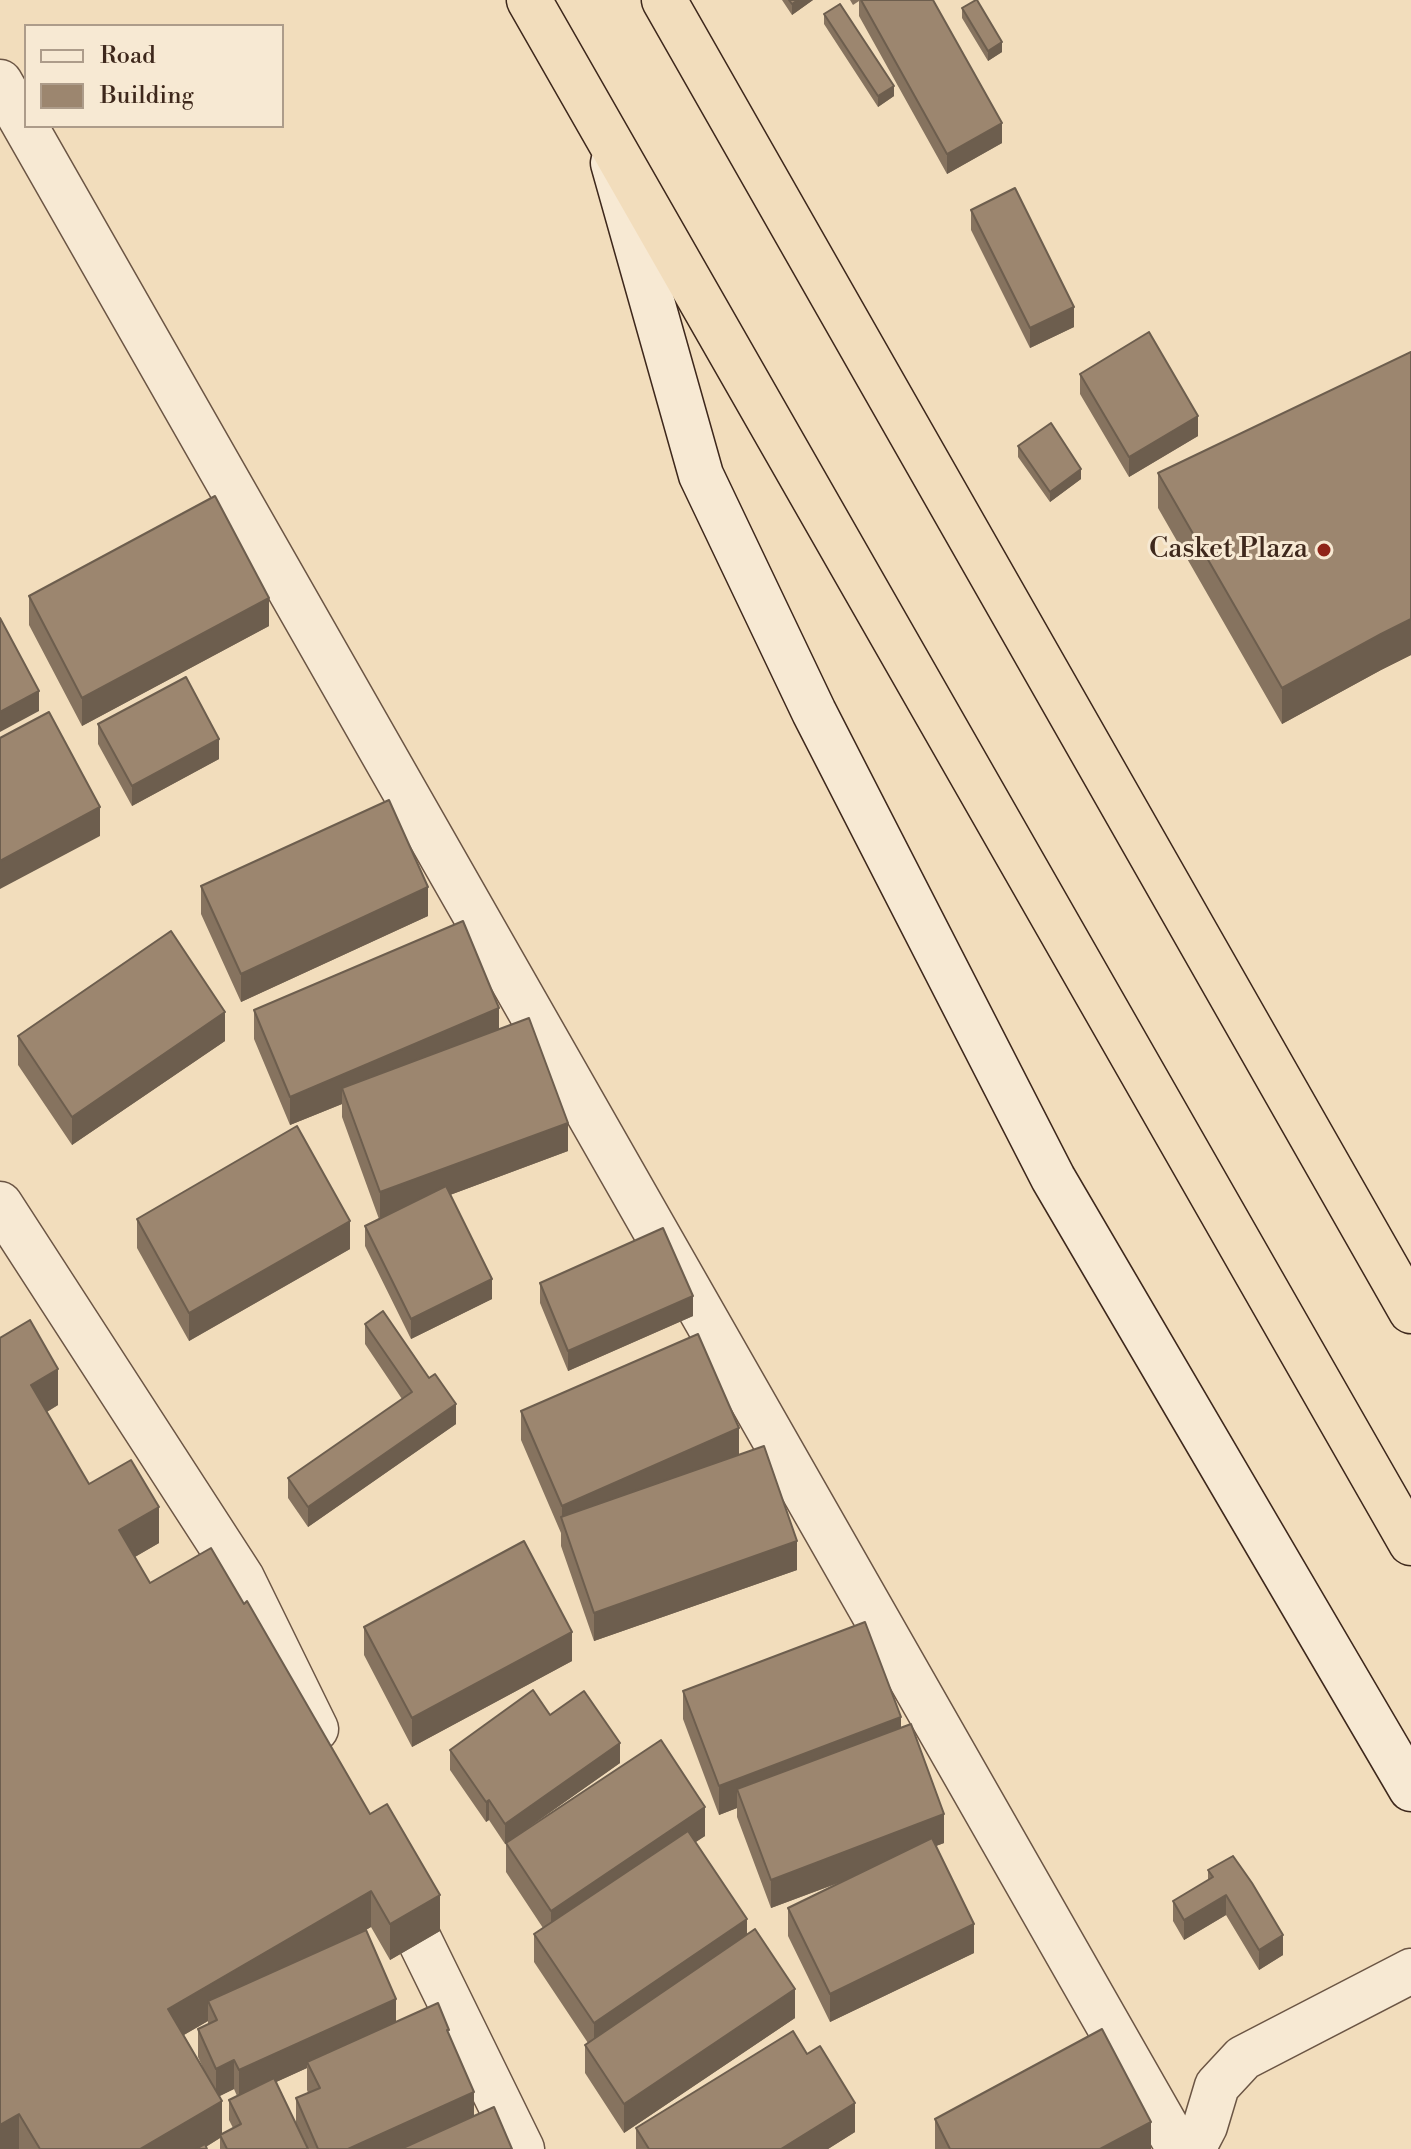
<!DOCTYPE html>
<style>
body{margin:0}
#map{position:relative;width:1411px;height:2149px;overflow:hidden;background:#f2ddbc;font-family:"Libre Bodoni",serif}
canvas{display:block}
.legend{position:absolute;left:24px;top:24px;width:260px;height:104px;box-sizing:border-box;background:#f7e9d3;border:2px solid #ad9c8a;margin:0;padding:10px 14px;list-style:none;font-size:24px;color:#3e281c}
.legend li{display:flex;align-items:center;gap:16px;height:40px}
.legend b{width:40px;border:2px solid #ad9c8a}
</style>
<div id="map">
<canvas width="1411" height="2149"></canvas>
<ul class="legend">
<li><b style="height:10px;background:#f7e9d3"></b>Road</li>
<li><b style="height:22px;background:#9c866f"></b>Building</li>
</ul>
</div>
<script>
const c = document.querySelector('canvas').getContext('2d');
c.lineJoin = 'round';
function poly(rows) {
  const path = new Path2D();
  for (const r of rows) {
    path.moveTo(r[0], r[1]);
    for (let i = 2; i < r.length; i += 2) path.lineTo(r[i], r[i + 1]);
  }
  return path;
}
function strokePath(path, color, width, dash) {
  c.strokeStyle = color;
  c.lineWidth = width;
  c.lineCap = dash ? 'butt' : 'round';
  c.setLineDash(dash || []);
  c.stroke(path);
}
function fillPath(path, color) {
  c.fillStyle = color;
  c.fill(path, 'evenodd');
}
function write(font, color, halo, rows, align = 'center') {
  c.font = font + ' "Libre Bodoni",serif';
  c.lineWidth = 6;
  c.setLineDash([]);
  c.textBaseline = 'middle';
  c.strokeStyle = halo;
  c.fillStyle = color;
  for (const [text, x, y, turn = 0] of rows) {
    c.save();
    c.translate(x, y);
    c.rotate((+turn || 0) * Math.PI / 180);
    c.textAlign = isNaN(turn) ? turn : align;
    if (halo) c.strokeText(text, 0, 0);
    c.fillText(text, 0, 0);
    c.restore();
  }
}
const street = poly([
 [0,82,1179,2149],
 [0,1204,242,1578,316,1729],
 [394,1888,522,2149],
 [1193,2149,1205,2126,1217,2086,1243,2058,1411,1971]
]);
const secondary = poly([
 [613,163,701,475,814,712,1053,1178,1411,1789]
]);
const highway = poly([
 [529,0,1411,1543],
 [664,0,1411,1311]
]);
strokePath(street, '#6b5544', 47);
strokePath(secondary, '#3e281c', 47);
strokePath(highway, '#3e281c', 47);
strokePath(street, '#f7e9d3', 44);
strokePath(secondary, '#f7e9d3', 44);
strokePath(highway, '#f2ddbc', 44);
fillPath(poly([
 [782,0,813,0,792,15],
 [850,0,933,0,1002,143,947,174,859,16,859,1,853,5],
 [962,8,1002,52,988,61,962,18],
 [824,14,894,96,878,107,824,24],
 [971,210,1074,327,1030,348,971,230],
 [1411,352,1411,655,1381,670,1282,724,1158,508,1158,473],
 [1080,374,1198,436,1129,477,1080,394],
 [1018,446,1081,479,1050,502,1018,457],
 [29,596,269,626,82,726,29,625],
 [98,724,219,759,132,806,98,744],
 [201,886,428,916,241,1002,201,914],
 [254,1010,499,1030,568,1151,450,1195,492,1299,411,1339,365,1246,365,1226,379,1219,342,1117,342,1104,290,1125,254,1039],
 [18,1036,225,1041,72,1145,18,1065],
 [137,1219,350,1249,189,1341,137,1248],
 [540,1283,693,1316,568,1371,540,1303],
 [365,1324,456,1424,308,1527,288,1498,288,1478,402,1399,365,1344],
 [0,1338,58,1405,47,1412,89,1484,159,1543,135,1557,150,1583,370,1814,440,1931,390,1960,371,1927,362,1932,396,2022,449,2036,474,2116,512,2149,220,2149,220,2138,206,2147,207,2149,0,2149],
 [208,2021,208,2024,198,2029,198,2057,204,2070,184,2035],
 [307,2068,307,2090,308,2093,296,2098,296,2124,276,2082],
 [234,2089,237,2096,229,2100,229,2120,233,2128,222,2134,219,2096],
 [521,1411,739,1455,797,1570,594,1641,561,1546,561,1533,521,1440],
 [364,1627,572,1661,412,1747,364,1655],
 [683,1691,901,1727,944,1843,936,1846,974,1953,830,2022,788,1936,788,1908,844,1881,771,1908,737,1817,737,1808,719,1815,683,1719],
 [550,1715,620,1763,521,1833,705,1836,695,1842,795,2018,624,2133,585,2073,585,2045,588,2043,534,1962,534,1934,543,1928,506,1872,506,1844,505,1844,489,1820,486,1822,450,1770,450,1750],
 [1208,1870,1283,1955,1259,1970,1226,1915,1184,1940,1173,1921,1173,1901,1208,1880],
 [935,2119,1151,2149,935,2149],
 [636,2128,855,2132,828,2149,636,2149]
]), '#86735f');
fillPath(poly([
 [798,0,813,0,792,15,792,4],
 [1002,42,1002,52,988,61,988,51],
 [894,86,894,96,878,107,878,96],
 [1002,123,1002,143,947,174,947,154],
 [1074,307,1074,327,1030,348,1030,328],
 [1198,416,1198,436,1129,477,1129,457],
 [1081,469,1081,479,1050,502,1050,492],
 [269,598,269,626,82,726,82,698],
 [1411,619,1411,655,1381,670,1282,724,1282,688,1381,634],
 [39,691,39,711,0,732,0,712],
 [219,739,219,759,132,806,132,786],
 [100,807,100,836,0,889,0,861],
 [428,887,428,916,241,1002,241,974],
 [499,1008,499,1037,342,1088,342,1104,290,1125,290,1097],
 [225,1012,225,1041,72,1145,72,1117],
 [568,1123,568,1151,380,1221,380,1192],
 [350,1221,350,1249,189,1341,189,1313],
 [492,1279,492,1299,411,1339,411,1319],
 [693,1296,693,1316,568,1371,568,1351],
 [58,1369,58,1405,31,1421,31,1385],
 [456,1404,456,1424,308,1527,308,1507],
 [739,1428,739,1456,562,1519,562,1506],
 [159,1507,159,1543,119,1566,119,1530],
 [797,1541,797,1570,594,1641,594,1613],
 [572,1632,572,1661,412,1747,412,1718],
 [901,1717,901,1745,737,1789,737,1808,719,1815,719,1786],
 [620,1743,620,1763,505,1844,505,1824],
 [489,1800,489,1820,486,1822,486,1802],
 [705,1807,705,1836,551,1939,551,1911],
 [944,1814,944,1843,771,1908,771,1880],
 [371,1891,371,1927,215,2017,208,2001,208,2021,168,2044,168,2009],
 [440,1895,440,1931,390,1960,390,1924],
 [1226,1895,1226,1915,1184,1940,1184,1920],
 [747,1919,747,1948,594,2052,594,2023],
 [974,1924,974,1953,830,2022,830,1994],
 [1283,1935,1283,1955,1259,1970,1259,1950],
 [795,1989,795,2018,624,2133,624,2104],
 [396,1999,396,2028,307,2062,307,2068,239,2099,239,2070],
 [234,2060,234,2089,216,2098,216,2069],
 [474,2092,474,2121,411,2149,348,2149],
 [222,2101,222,2137,220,2135,220,2138,202,2149,140,2149],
 [855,2103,855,2132,828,2149,781,2149],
 [19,2114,19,2149,0,2149,0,2125],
 [1151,2122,1151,2149,1100,2149]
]), '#6d5e4e');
const building = poly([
 [789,0,798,0,792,4,789,0],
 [861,0,933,0,1002,123,947,154,861,0],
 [976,0,977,0,1002,42,988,51,962,8,976,0],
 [840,4,894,86,878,96,824,14,840,4],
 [1015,188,1074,307,1030,328,971,210,1015,188],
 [1149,332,1198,416,1129,457,1080,374,1149,332],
 [1411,352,1411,619,1381,634,1282,688,1158,473,1411,352],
 [1051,423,1081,469,1050,492,1018,446,1051,423],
 [215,496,269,598,82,698,29,596,215,496],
 [0,618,39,691,0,712,0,618],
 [186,677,219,739,132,786,98,724,186,677],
 [49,712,100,807,0,861,0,738,49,712],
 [389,800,428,887,241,974,201,886,389,800],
 [463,921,499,1008,290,1097,254,1010,463,921],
 [171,931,225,1012,72,1117,18,1036,171,931],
 [529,1018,568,1123,380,1192,342,1088,529,1018],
 [297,1126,350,1221,189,1313,137,1219,297,1126],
 [446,1186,492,1279,411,1319,365,1226,446,1186],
 [663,1228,693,1296,568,1351,540,1283,663,1228],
 [383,1311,429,1378,435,1374,456,1404,308,1507,288,1478,412,1392,365,1324,383,1311],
 [30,1320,58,1369,31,1385,89,1484,131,1460,159,1507,119,1530,150,1583,211,1548,244,1604,247,1601,370,1814,387,1804,440,1895,390,1924,371,1891,168,2009,222,2101,140,2149,40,2149,19,2114,0,2125,0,1338,30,1320],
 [698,1334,739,1428,562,1506,521,1411,698,1334],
 [764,1446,797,1541,594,1613,561,1517,764,1446],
 [524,1541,572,1632,412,1718,364,1627,524,1541],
 [865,1622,901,1717,719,1786,683,1691,865,1622],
 [533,1690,550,1715,584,1691,620,1743,505,1824,489,1800,486,1802,450,1750,533,1690],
 [911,1724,944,1814,771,1880,737,1789,911,1724],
 [661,1740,705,1807,551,1911,506,1843,661,1740],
 [688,1831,747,1919,594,2023,534,1934,688,1831],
 [932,1838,974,1924,830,1994,788,1908,932,1838],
 [1233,1856,1252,1883,1283,1935,1259,1950,1226,1895,1184,1920,1173,1901,1213,1877,1208,1870,1233,1856],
 [755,1929,795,1989,624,2104,585,2045,755,1929],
 [366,1930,396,1999,239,2070,234,2060,216,2069,198,2029,217,2020,208,2001,366,1930],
 [438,2003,449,2030,447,2030,474,2092,348,2149,318,2149,296,2098,320,2088,307,2062,438,2003],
 [1102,2029,1151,2122,1100,2149,950,2149,935,2119,1102,2029],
 [793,2031,807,2054,820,2046,855,2103,781,2149,649,2149,636,2128,793,2031],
 [274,2078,308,2149,227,2149,220,2135,241,2124,229,2100,274,2078],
 [494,2107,512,2149,401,2149,494,2107],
 [205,2144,207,2149,196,2149,205,2144]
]);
fillPath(building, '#9c866f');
strokePath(building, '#6d5e4e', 2);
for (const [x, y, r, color] of [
 [1324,550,8,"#8f2418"]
]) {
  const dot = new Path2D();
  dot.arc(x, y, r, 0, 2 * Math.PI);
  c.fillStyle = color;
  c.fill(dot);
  strokePath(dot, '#f7e9d3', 3);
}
write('28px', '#3e281c', '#f7e9d3', [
 ["Casket Plaza",1308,550]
], 'right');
</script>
